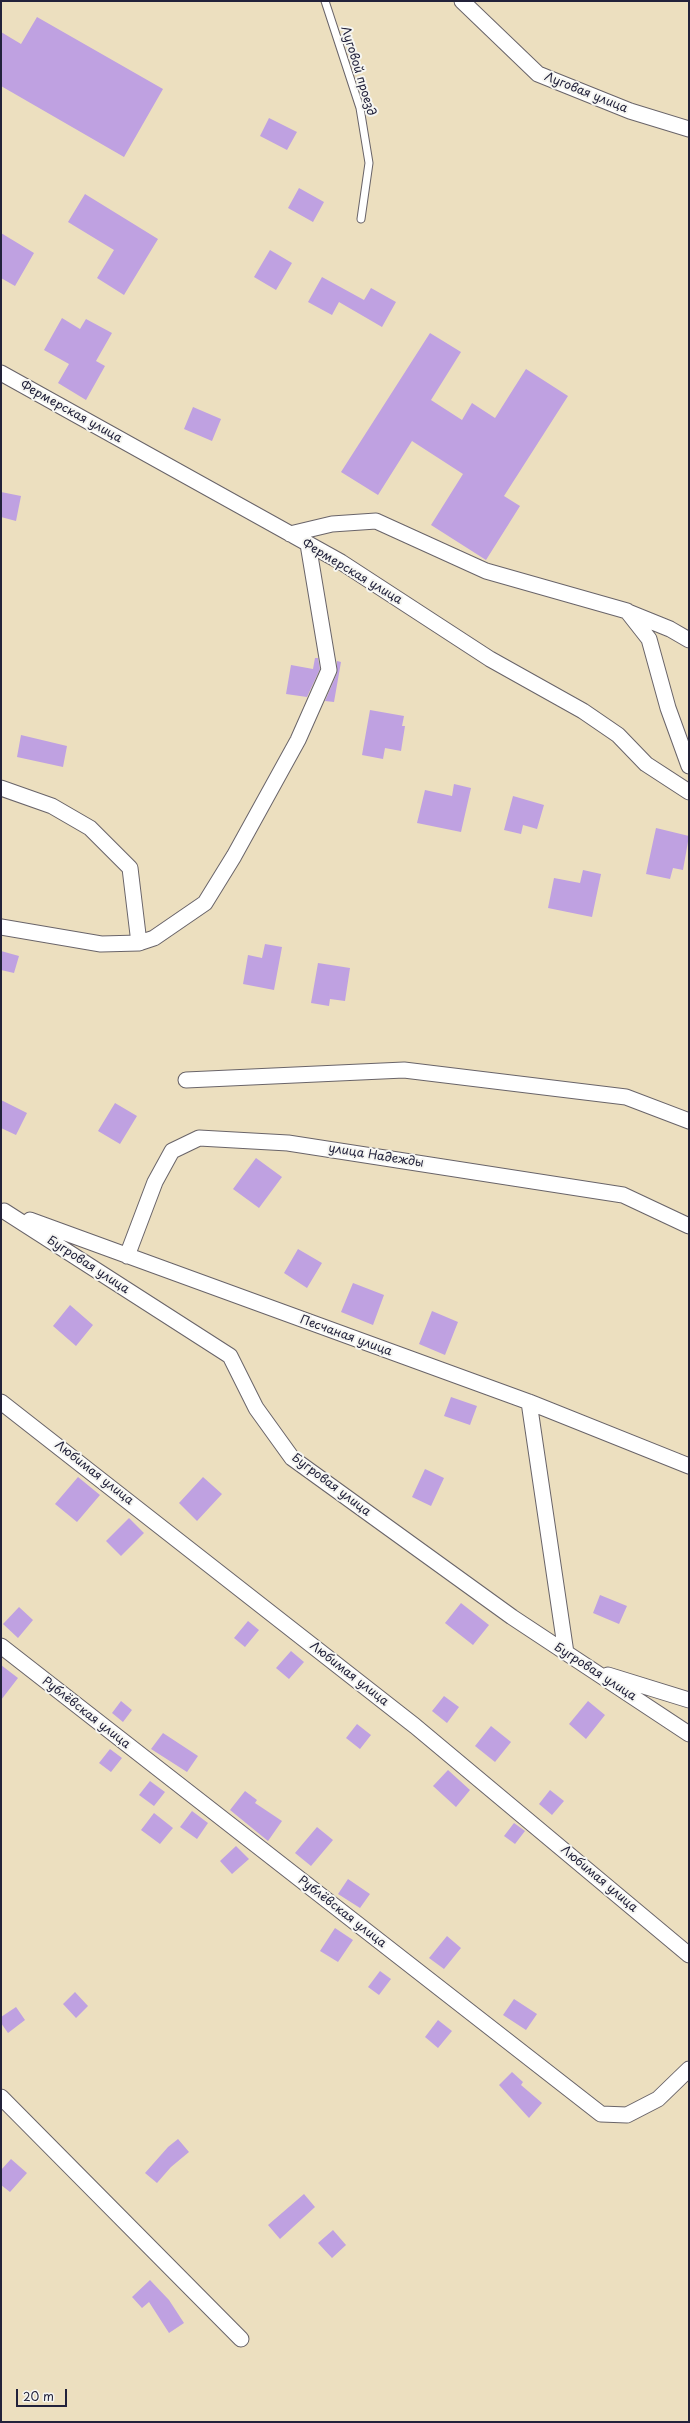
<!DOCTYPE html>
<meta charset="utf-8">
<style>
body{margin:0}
#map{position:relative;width:690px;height:2423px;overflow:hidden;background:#ecdfbf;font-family:"Playpen Sans",sans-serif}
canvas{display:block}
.frame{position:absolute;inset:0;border:2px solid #22223b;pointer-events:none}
.scale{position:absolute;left:16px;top:2389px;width:51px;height:18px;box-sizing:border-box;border:2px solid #22223b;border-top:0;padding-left:5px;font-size:12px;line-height:14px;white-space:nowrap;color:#22223b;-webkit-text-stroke:3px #f6f6f2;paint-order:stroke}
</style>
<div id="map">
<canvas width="690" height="2423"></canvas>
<div class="frame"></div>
<div class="scale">20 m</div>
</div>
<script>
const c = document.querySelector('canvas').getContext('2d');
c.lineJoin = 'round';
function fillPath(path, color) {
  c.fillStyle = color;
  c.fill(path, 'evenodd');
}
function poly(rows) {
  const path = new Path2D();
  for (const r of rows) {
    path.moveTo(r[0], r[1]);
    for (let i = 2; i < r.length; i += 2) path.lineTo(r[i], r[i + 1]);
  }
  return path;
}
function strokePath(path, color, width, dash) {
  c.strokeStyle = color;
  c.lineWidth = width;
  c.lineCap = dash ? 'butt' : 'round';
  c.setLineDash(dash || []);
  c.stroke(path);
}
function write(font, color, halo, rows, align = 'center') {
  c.font = font + ' "Playpen Sans",sans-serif';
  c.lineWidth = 4;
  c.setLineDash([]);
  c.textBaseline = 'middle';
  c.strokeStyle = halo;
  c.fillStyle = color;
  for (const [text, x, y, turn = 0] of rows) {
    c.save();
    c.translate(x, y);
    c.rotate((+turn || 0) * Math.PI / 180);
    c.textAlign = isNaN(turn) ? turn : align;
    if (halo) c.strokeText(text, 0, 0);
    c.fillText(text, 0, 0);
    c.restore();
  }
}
fillPath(poly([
 [37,17,163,89,124,157,1,86,1,32,21,44],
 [269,118,297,132,287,150,260,136],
 [299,188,324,202,313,222,288,208],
 [85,194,158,239,124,295,97,278,114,250,68,222],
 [1,233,34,253,15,286,1,278],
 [270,250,292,263,276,290,254,277],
 [322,277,364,300,371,288,396,302,382,327,339,302,332,315,308,302],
 [62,318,80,329,86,319,112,333,96,361,105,366,86,400,58,383,69,364,44,350],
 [430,333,461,352,431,400,462,420,472,403,495,418,526,369,568,396,504,496,520,506,486,560,431,525,463,474,412,441,378,495,341,472],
 [193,407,221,419,212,441,184,429],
 [1,492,21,496,16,521,1,517],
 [315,658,318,658,320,669,307,697,286,694,291,665,313,669],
 [337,661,341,662,334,702,325,701,337,673],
 [370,710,404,716,402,726,405,726,401,751,385,748,383,759,362,755],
 [21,735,67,746,63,767,17,757],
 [454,784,471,788,461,832,417,823,425,790,452,796],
 [513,796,544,805,537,829,523,825,521,834,504,830],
 [656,828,689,836,683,870,673,868,670,879,646,874],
 [583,870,601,874,592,917,548,908,554,878,580,883],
 [265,944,282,947,274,990,243,984,248,955,262,958],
 [1,951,19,956,14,973,1,970],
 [318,963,350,968,345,1001,330,999,329,1006,311,1003],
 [1,1100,27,1113,16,1135,1,1128],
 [115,1103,137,1116,120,1144,98,1131],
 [256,1158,282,1177,259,1208,233,1189],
 [298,1249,322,1263,307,1288,284,1273],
 [353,1283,384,1295,373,1325,341,1312],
 [70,1305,93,1325,76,1346,53,1326],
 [432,1311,458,1322,445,1355,419,1344],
 [451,1397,477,1406,470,1425,444,1416],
 [425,1469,444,1478,431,1506,412,1497],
 [78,1477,100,1495,77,1522,55,1504],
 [203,1477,222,1494,197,1521,179,1503],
 [129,1518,144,1533,121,1556,106,1541],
 [600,1595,627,1606,619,1624,593,1613],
 [461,1603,489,1625,473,1645,445,1623],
 [19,1607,33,1620,18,1638,3,1624],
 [248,1621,259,1630,245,1647,234,1638],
 [291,1651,304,1662,289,1679,276,1668],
 [1,1665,18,1678,1,1700],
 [444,1696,459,1707,447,1723,432,1711],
 [121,1701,132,1710,123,1722,112,1713],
 [588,1701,605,1715,586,1739,569,1724],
 [357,1724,371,1735,360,1749,346,1738],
 [491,1726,511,1742,495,1762,475,1746],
 [163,1733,198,1756,187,1772,151,1749],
 [110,1749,122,1758,111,1772,99,1763],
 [448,1770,470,1790,456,1807,433,1786],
 [150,1781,165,1792,154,1806,139,1795],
 [550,1790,564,1801,552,1815,539,1804],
 [245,1791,257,1800,255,1803,282,1821,268,1841,230,1810],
 [192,1811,208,1823,197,1839,180,1827],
 [154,1813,173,1828,160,1844,141,1830],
 [514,1823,525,1831,515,1844,504,1836],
 [317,1827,333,1840,311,1866,295,1853],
 [236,1846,249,1859,232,1874,220,1861],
 [348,1879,370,1894,360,1908,338,1894],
 [335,1928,353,1940,338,1962,320,1951],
 [447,1936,461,1948,444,1969,429,1958],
 [380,1971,391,1979,379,1995,368,1987],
 [75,1992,88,2006,76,2018,63,2004],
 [514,1999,537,2014,526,2030,503,2015],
 [16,2007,25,2020,8,2033,1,2023,1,2017],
 [438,2020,452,2031,438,2048,425,2037],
 [512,2072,523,2082,521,2085,542,2103,529,2118,499,2085],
 [178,2139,189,2152,171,2167,157,2183,145,2173,168,2147],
 [11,2159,27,2173,10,2192,1,2185,1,2170],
 [304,2194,315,2207,280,2239,268,2225],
 [333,2230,346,2245,332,2258,318,2243],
 [150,2280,169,2300,184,2323,169,2333,149,2302,142,2308,132,2297]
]), '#bfa1e1');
const lane = poly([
 [325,1,360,108,369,163,361,219]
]);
const street = poly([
 [462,1,538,74,630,111,689,129],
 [1,373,341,562,490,659,583,711,618,735,646,764,689,792],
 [290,534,332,524,376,521,486,571,627,611,649,639,668,708,689,766],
 [628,612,670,629,689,640],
 [1,788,52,806,90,828,130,868,139,943],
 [1,927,101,944,139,943,154,938,205,903,234,856,298,740,329,670,308,544],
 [186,1080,404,1070,626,1097,689,1121],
 [4,1211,230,1356,256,1408,292,1458,512,1617,689,1734],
 [30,1220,529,1402,689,1466],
 [127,1256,155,1182,172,1151,199,1138,288,1143,623,1195,689,1226],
 [1,1402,415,1726,689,1955],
 [529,1402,566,1653],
 [1,1646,601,2114,627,2115,658,2099,689,2069],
 [608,1675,689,1700],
 [1,2097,241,2339]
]);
strokePath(lane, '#696469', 9);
strokePath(street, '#696469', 17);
strokePath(lane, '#fff', 7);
strokePath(street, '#fff', 15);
write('12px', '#22223b', '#f6f6f2', [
 ["Луговой проезд",358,71,73],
 ["Луговая улица",586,93,22],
 ["Фермерская улица",71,412,29],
 ["Фермерская улица",352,572,31],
 ["улица Надежды",376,1156,9],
 ["Бугровая улица",88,1265,33],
 ["Песчаная улица",346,1336,20],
 ["Любимая улица",94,1473,38],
 ["Бугровая улица",331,1485,37],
 ["Бугровая улица",595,1672,33],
 ["Любимая улица",349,1674,38],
 ["Рублёвская улица",86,1713,38],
 ["Любимая улица",599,1879,40],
 ["Рублёвская улица",342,1912,38]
]);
</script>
